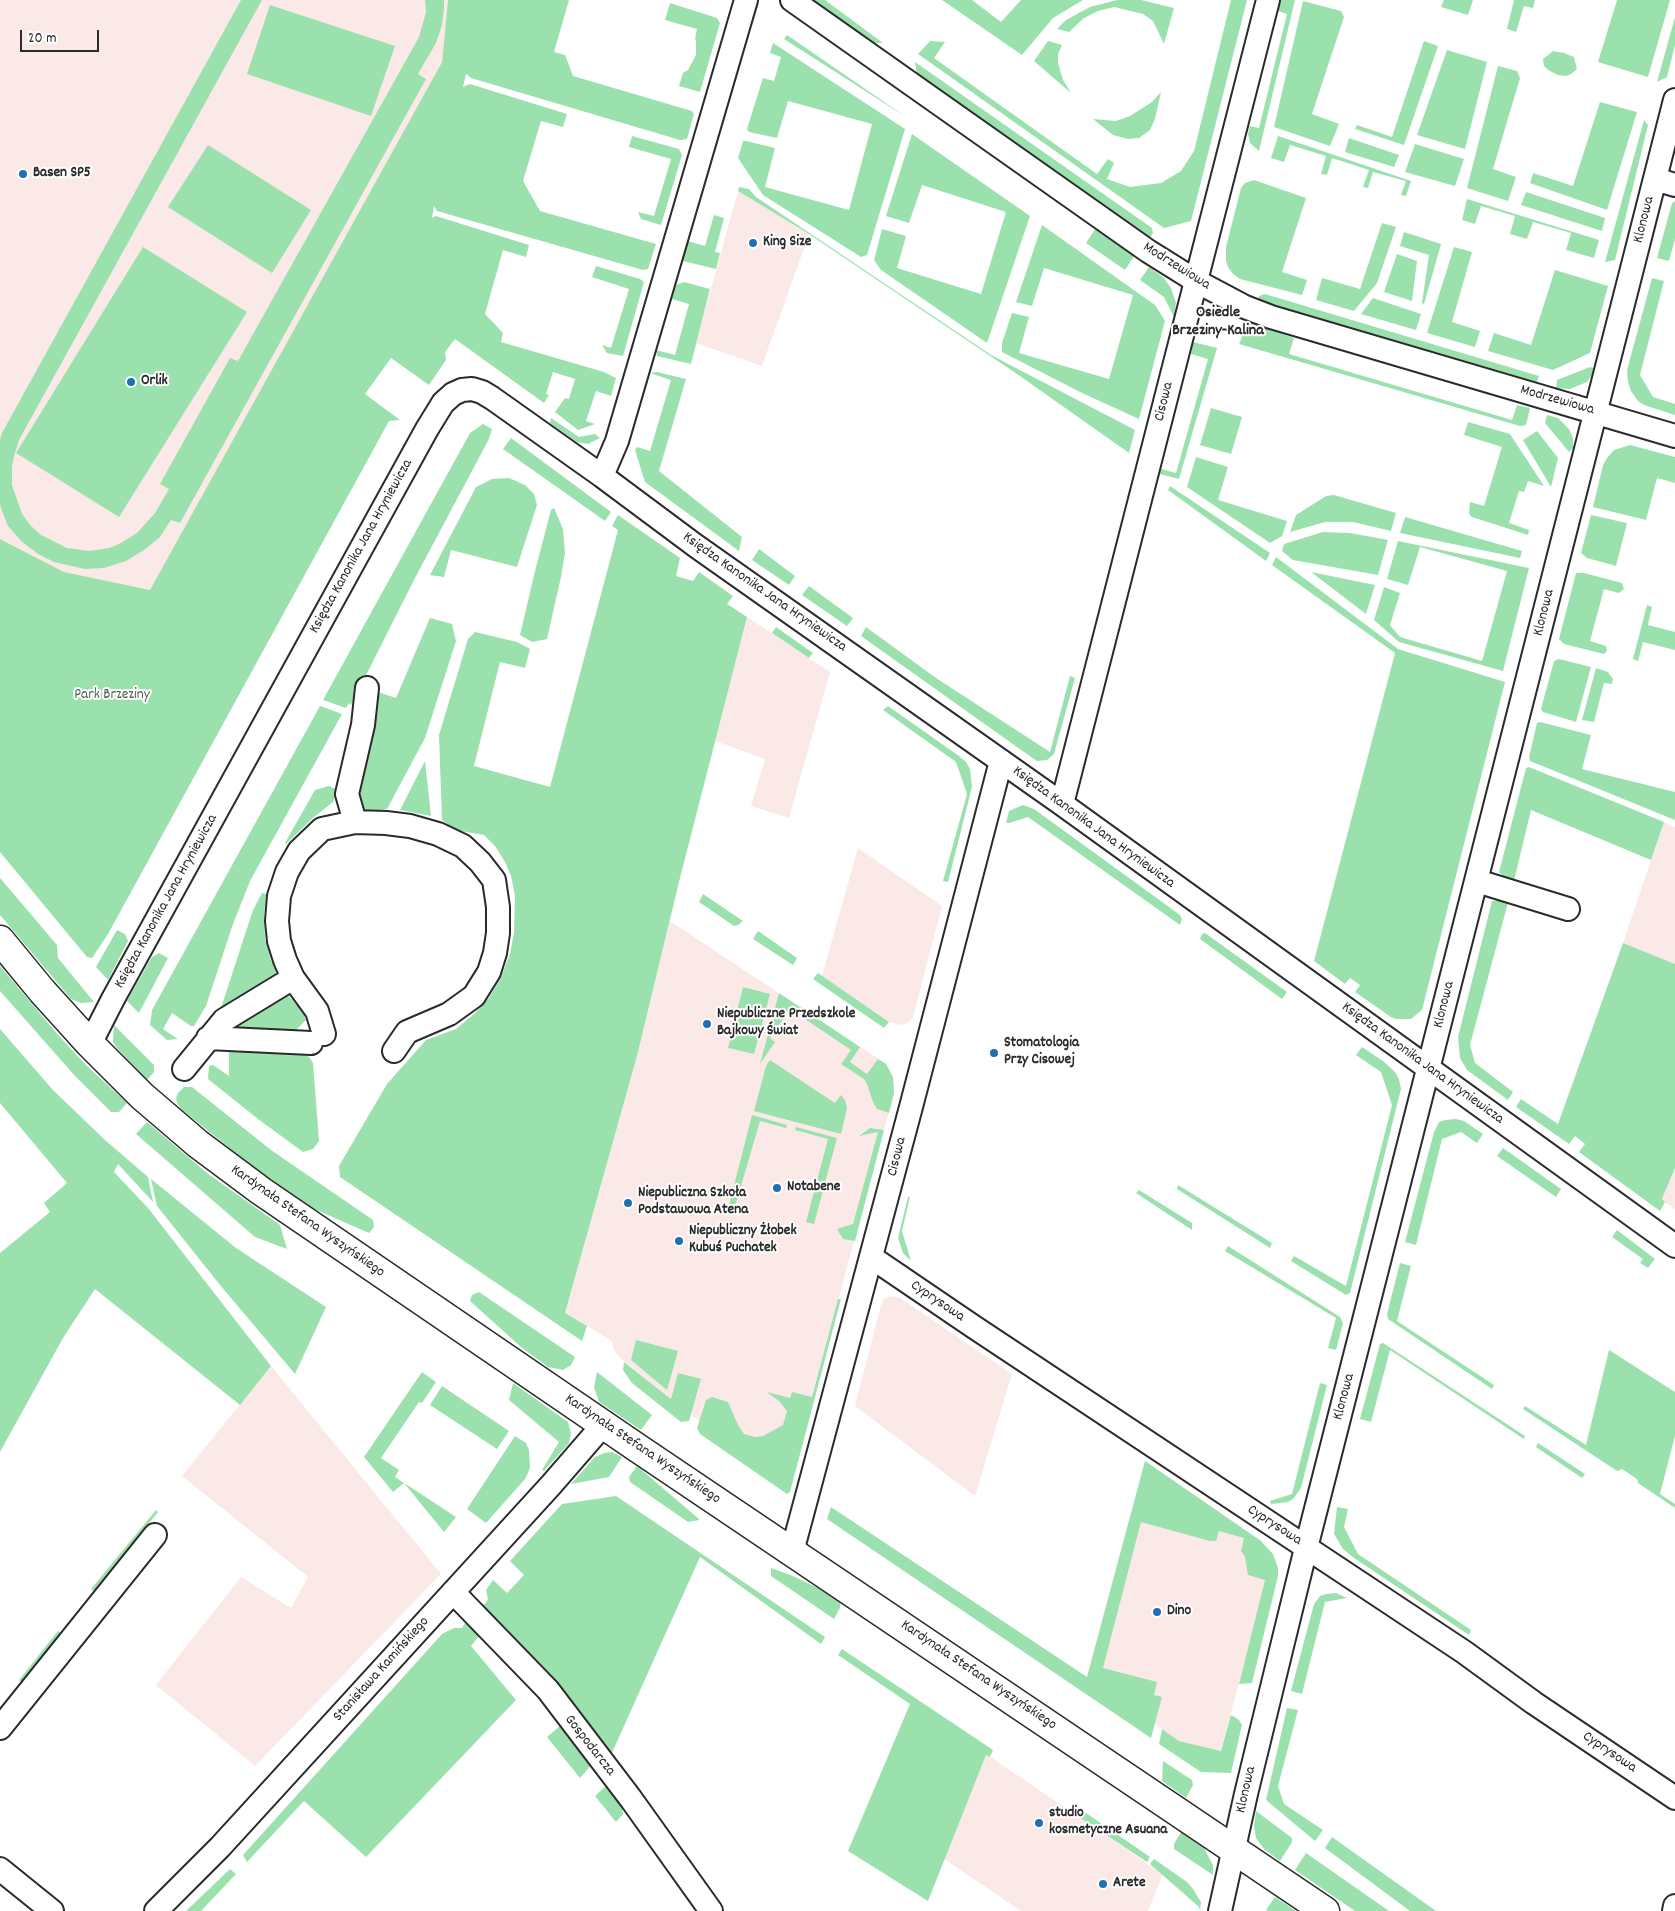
<!DOCTYPE html>
<meta charset="utf-8">
<style>
body{margin:0}
#map{position:relative;width:1675px;height:1911px;overflow:hidden;background:#fff;font-family:Dekko,sans-serif}
canvas{display:block}
.scale{position:absolute;left:20px;top:30px;width:79px;height:22px;box-sizing:border-box;border:2px solid #2b2b2b;border-top:0;padding-left:6px;font-size:15px;line-height:18px;white-space:nowrap;color:#2b2b2b;-webkit-text-stroke:4px #fff;paint-order:stroke}
</style>
<div id="map">
<canvas width="1675" height="1911"></canvas>
<div class="scale">20 m</div>
</div>
<script>
const c = document.querySelector('canvas').getContext('2d');
c.lineJoin = 'round';
function fillPath(path, color) {
  c.fillStyle = color;
  c.fill(path, 'evenodd');
}
function poly(rows) {
  const path = new Path2D();
  for (const r of rows) {
    path.moveTo(r[0], r[1]);
    for (let i = 2; i < r.length; i += 2) path.lineTo(r[i], r[i + 1]);
  }
  return path;
}
function strokePath(path, color, width, dash) {
  c.strokeStyle = color;
  c.lineWidth = width;
  c.lineCap = dash ? 'butt' : 'round';
  c.setLineDash(dash || []);
  c.stroke(path);
}
function write(font, color, halo, rows, align = 'center') {
  c.font = font + ' Dekko,sans-serif';
  c.lineWidth = 4;
  c.setLineDash([]);
  c.textBaseline = 'middle';
  c.strokeStyle = halo;
  c.fillStyle = color;
  for (const [text, x, y, turn = 0] of rows) {
    c.save();
    c.translate(x, y);
    c.rotate((+turn || 0) * Math.PI / 180);
    c.textAlign = isNaN(turn) ? turn : align;
    if (halo) c.strokeText(text, 0, 0);
    c.fillText(text, 0, 0);
    c.restore();
  }
}
fillPath(poly([
 [0,0,448,0,442,62,150,591,64,572,0,539],
 [738,191,809,234,762,366,696,343],
 [747,617,830,672,789,818,751,806,765,759,715,741],
 [1664,822,1675,827,1675,964,1623,943],
 [858,848,942,906,913,1017,908,1023,901,1025,889,1022,822,976],
 [670,921,886,1064,893,1077,894,1093,812,1397,773,1471,695,1418,620,1358,613,1349,612,1341,565,1313,637,1056],
 [1675,1168,1675,1209,1662,1200],
 [890,1296,900,1298,1012,1374,975,1496,855,1406,881,1305,883,1300],
 [271,1366,441,1574,255,1766,156,1685,241,1577,291,1608,308,1577,182,1476],
 [1145,1461,1261,1541,1269,1557,1266,1579,1221,1751,1179,1741,1087,1677],
 [986,1754,1163,1874,1148,1911,1021,1911,944,1859]
]), '#fbe9e8');
fillPath(poly([
 [241,0,262,0,19,440,15,453,12,465,12,485,22,514,31,526,41,535,67,548,90,551,109,548,119,544,137,533,155,513,169,489,160,484,230,358,238,361,419,37,426,12,425,0,444,0,444,8,442,25,436,43,418,74,426,79,180,523,171,520,160,537,144,550,126,561,104,568,85,569,54,562,38,554,21,541,8,526,2,511,0,504,0,440,2,433],
 [448,0,569,0,554,52,565,55,573,76,692,111,694,114,687,139,680,140,471,78,466,74,463,87,470,84,567,114,563,127,541,121,523,181,540,211,656,244,648,269,643,270,437,211,434,206,432,218,436,216,529,245,526,257,503,250,485,314,503,333,501,342,604,372,616,378,611,396,596,391,586,421,595,424,578,430,555,412,565,398,569,399,575,379,553,372,546,394,549,395,544,403,455,339,445,352,446,360,429,385,391,358,365,394,400,420,389,421,108,934,92,958,87,957,0,852,0,539,64,572,150,590,442,62],
 [810,0,825,0,883,43,871,43],
 [942,0,972,0,1001,22,1021,0,1083,0,1053,18,1022,55],
 [1117,0,1141,0,1174,8,1164,44,1153,21,1143,14,1114,7,1098,11,1084,18,1069,32,1057,29,1066,20,1090,7],
 [1231,0,1247,0,1191,221,1164,228,918,54,930,41,945,42,934,58,1097,174,1108,159,1114,163,1107,179,1130,187,1161,183,1181,171,1194,151],
 [1281,0,1295,0,1259,151,1250,143,1248,134,1250,126,1259,128,1287,14,1278,11],
 [1444,0,1473,0,1468,15,1441,7],
 [1514,0,1535,0,1533,8,1524,6,1516,32,1507,29],
 [1617,0,1670,0,1648,77,1598,62],
 [1303,1,1341,11,1344,17,1312,114,1339,124,1330,146,1274,127],
 [670,3,717,18,720,23,700,92,679,86,683,73,688,70,696,55,696,40,695,39,697,29,665,20],
 [270,5,395,46,371,116,247,74],
 [1675,17,1675,45,1667,77,1657,82],
 [787,35,906,117,784,39],
 [1048,41,1062,45,1058,54,1058,63,1063,80,1071,93,1034,61],
 [1424,41,1438,46,1404,145,1355,129,1357,125,1392,137],
 [773,43,905,129,867,255,861,257,763,195,738,158,743,141,746,141,775,148,765,187,849,210,872,124,788,101,777,138,749,132,747,129,763,78,774,81,781,57,770,53],
 [1447,50,1487,62,1465,149,1417,135],
 [1553,51,1564,53,1574,57,1577,69,1571,74,1566,76,1558,75,1548,70,1544,66,1543,59],
 [915,62,1152,228,1153,233,1150,238,917,75],
 [1498,66,1517,71,1520,78,1493,169,1516,177,1508,201,1467,188],
 [1161,92,1155,119,1150,130,1139,138,1128,139,1113,135,1093,119,1116,121,1130,116,1152,102],
 [1600,102,1637,112,1607,210,1530,183,1533,173,1573,186],
 [1644,120,1648,125,1615,260,1605,262],
 [912,134,1030,216,987,343,881,270,874,260,882,229,906,236,897,268,981,294,1006,212,922,185,909,223,886,216],
 [632,136,679,149,682,155,661,225,641,219,638,212,654,216,671,159,629,147],
 [1278,136,1411,181,1406,196,1401,195,1406,181,1373,172,1368,188,1363,187,1369,170,1332,158,1327,175,1321,174,1326,156,1290,145,1284,162,1271,158],
 [1349,138,1399,155,1394,167,1345,152],
 [1415,144,1464,159,1455,186,1405,172],
 [208,145,311,210,272,273,168,207],
 [1254,180,1306,198,1282,272,1307,280,1302,295,1240,279,1233,274,1228,267,1226,261,1226,247,1241,188,1245,183],
 [739,187,749,189,756,197,991,355,1135,430,1129,453,1017,374,809,234,738,191],
 [1526,192,1605,218,1602,231,1521,205],
 [1467,199,1599,240,1594,258,1566,250,1571,233,1533,222,1527,239,1510,234,1515,216,1481,206,1475,224,1462,220],
 [1675,201,1675,239,1669,261,1657,258,1672,203],
 [714,215,724,218,715,252,720,253,716,269,683,261,688,241,705,246],
 [1382,223,1396,227,1377,283,1354,311,1316,300,1322,278,1360,289],
 [1042,225,1155,305,1165,321,1139,419,1082,393,1002,352,1002,343,1012,313,1029,317,1019,353,1109,379,1133,295,1044,268,1032,306,1016,302],
 [1095,229,1134,256,1125,270,1086,243],
 [1404,232,1441,244,1424,304,1422,303,1429,255,1400,246],
 [143,247,247,312,119,517,16,453],
 [1454,247,1472,252,1452,322,1480,331,1475,347,1427,333],
 [1397,254,1417,261,1412,301,1384,292],
 [596,266,640,279,644,282,623,356,607,353,602,345,611,348,629,289,592,277],
 [1149,267,1163,277,1171,288,1176,303,1174,317,1164,297,1140,280],
 [1555,270,1608,286,1590,353,1553,370,1488,351,1494,333,1531,345],
 [1652,278,1664,281,1640,375,1653,397,1675,404,1675,415,1644,405,1638,401,1631,391,1628,382,1627,370],
 [684,282,710,289,691,364,657,356,656,350,675,355,689,304,672,299,676,285],
 [1265,294,1539,376,1537,382,1258,300,1259,296],
 [1373,298,1421,314,1416,330,1361,314],
 [1248,322,1294,338,1289,354,1512,420,1517,405,1530,408,1526,425,1520,426,1239,344],
 [1193,342,1217,348,1179,479,1160,474,1161,469,1176,473,1208,359,1191,354],
 [1590,367,1594,368,1592,375,1587,382,1570,389,1556,388,1557,380],
 [657,372,686,379,659,471,742,537,739,551,645,482,635,450,637,447,650,451,671,380,650,373],
 [1211,408,1242,417,1231,454,1200,445],
 [1547,415,1558,418,1569,429,1573,438,1573,448,1569,452,1545,423],
 [551,418,579,437,595,434,600,438,588,444,577,442,550,423],
 [1468,422,1510,434,1544,486,1528,481,1524,492,1519,491,1509,523,1529,530,1528,535,1472,517,1469,514,1470,502,1484,506,1502,447,1464,435],
 [483,424,492,429,489,439,415,578,351,705,349,703,346,708,323,700,470,433],
 [1537,431,1558,458,1551,487,1523,440],
 [511,438,611,512,605,521,503,449],
 [1630,445,1675,457,1675,483,1657,478,1646,520,1593,507,1603,465,1607,458,1614,450],
 [1196,457,1228,467,1218,500,1287,521,1282,536,1270,543,1187,487],
 [509,478,525,485,534,494,537,505,517,567,451,550,444,577,430,575,476,487,492,479],
 [1170,486,1270,553,1266,561,1168,490],
 [1334,495,1396,513,1391,531,1353,522,1325,522,1290,532,1296,515,1326,496],
 [554,508,563,529,565,553,561,577,547,639,532,642,520,635,535,571,551,510],
 [618,515,680,558,676,576,693,581,699,572,733,596,727,604,747,617,680,878,637,1056,565,1313,587,1326,582,1341,340,1177,339,1166,387,1084,426,1040,456,1029,474,1014,489,998,500,980,510,954,514,932,515,896,511,876,505,862,495,846,484,835,455,830,442,820,439,735,468,639,475,632,517,642,530,649,525,668,500,662,474,766,550,787,618,530,612,526],
 [1591,515,1627,523,1616,566,1587,558,1581,553],
 [1405,517,1522,551,1520,558,1400,533],
 [1323,532,1350,533,1388,540,1378,575,1293,560,1282,551,1284,544],
 [1398,541,1529,568,1503,671,1399,642,1374,620,1384,587,1400,593,1390,625,1400,637,1482,661,1507,571,1420,547,1408,585,1387,579],
 [759,549,795,576,789,585,752,560],
 [1276,557,1398,649,1505,682,1422,1010,1411,1019,1396,1019,1391,1017,1355,992,1360,985,1350,978,1345,984,1314,961,1395,653,1272,565],
 [1311,572,1375,585,1366,614],
 [1576,573,1584,573,1622,583,1624,589,1619,593,1604,589,1590,641,1606,646,1607,651,1604,654,1564,644,1559,639],
 [809,586,853,618,847,626,802,595],
 [1647,605,1652,607,1648,625,1675,632,1675,650,1643,642,1638,661,1633,659],
 [430,618,452,624,456,641,425,738,387,809,364,813,357,807,372,693,375,691,396,698],
 [776,627,813,653,809,658,772,633],
 [866,627,936,678,1050,752,1070,676,1075,678,1054,754,1047,760,1037,761,1031,757,861,636],
 [1559,659,1591,667,1576,722,1543,712,1541,709,1554,661],
 [1596,668,1608,672,1613,679,1612,684,1604,683,1594,722,1582,720],
 [320,706,342,714,250,881,233,924,206,1006,194,1026,191,1026,172,1013,163,1029,178,1039,167,1040,150,1025,152,1010],
 [888,706,959,756,966,762,970,769,972,787,948,882,943,881,967,794,956,762,883,710],
 [1540,722,1591,735,1582,769,1675,792,1675,820,1530,761,1529,757,1537,723],
 [425,761,431,816,400,810],
 [1529,767,1664,822,1651,860,1531,810,1513,885,1499,872,1526,768],
 [329,786,338,790,333,802,314,817,286,844,285,843,315,790],
 [1023,805,1034,809,1180,915,1182,919,1180,925,1028,817,1009,823,1006,823,1009,811],
 [0,878,57,945,58,958,94,1002,81,1003,71,999,0,915],
 [262,893,266,894,264,916,265,939,271,961,276,970,274,981,219,1014,253,910],
 [703,894,743,921,738,925,734,926,699,902],
 [1509,899,1470,1045,1475,1063,1513,1092,1508,1100,1467,1070,1460,1058,1458,1037,1492,901],
 [117,930,125,934,128,941,108,980,96,967],
 [758,931,797,958,793,965,753,939],
 [1205,933,1287,992,1282,999,1200,939,1202,934],
 [1623,943,1675,964,1675,1168,1662,1199,1665,1202,1660,1211,1579,1152,1585,1144,1575,1136,1569,1144,1516,1107,1521,1099,1558,1124],
 [159,953,168,958,139,1013,127,1001,152,957],
 [0,966,59,1036,86,1065,127,1103,119,1112,111,1112,75,1076,0,991],
 [818,973,889,1022,884,1028,813,979],
 [743,987,770,994,754,1054,728,1048],
 [285,992,303,1012,306,1020,295,1031,229,1034,227,1024],
 [779,993,860,1047,850,1062,867,1074,878,1059,886,1064,893,1077,894,1093,889,1113,877,1109,873,1102,867,1084,864,1079,841,1064,851,1050,790,1009,770,1038,775,1042,760,1064],
 [114,1025,154,1065,154,1072,147,1080,117,1048,113,1042],
 [0,1029,53,1090,105,1140,148,1177,153,1202,118,1164,114,1172,148,1208,271,1366,240,1405,95,1289,63,1338,0,1452,0,1253,50,1212,44,1203,67,1183,0,1103],
 [1362,1047,1383,1061,1395,1072,1399,1079,1401,1089,1350,1293,1346,1295,1291,1261,1294,1256,1346,1286,1392,1105,1381,1072,1356,1055],
 [229,1048,293,1048,309,1057,313,1063,319,1141,313,1149,303,1152,258,1119,208,1079,209,1066,213,1065,229,1076],
 [770,1060,835,1103,841,1095,845,1100,847,1108,841,1134,754,1111,766,1066],
 [184,1087,192,1087,271,1150,373,1220,374,1227,369,1233,312,1208,252,1166,181,1109,177,1103,176,1098,178,1093],
 [752,1115,787,1125,786,1128,760,1121,734,1210,728,1209],
 [1456,1119,1464,1121,1483,1134,1477,1143,1461,1132,1442,1139,1416,1245,1405,1242,1434,1132,1439,1122,1445,1120],
 [147,1122,207,1173,280,1225,287,1249,255,1237,136,1134],
 [796,1127,837,1138,814,1224,806,1222,828,1139,795,1130],
 [870,1128,884,1130,855,1241,843,1239,837,1229,853,1224,878,1132,859,1136],
 [1503,1148,1561,1189,1556,1197,1497,1156],
 [151,1179,236,1248,326,1307,295,1374,220,1285,157,1206],
 [1178,1185,1272,1243,1270,1248,1177,1189],
 [1139,1190,1192,1223,1192,1230,1136,1193],
 [908,1197,910,1197,902,1231,911,1261,903,1253,898,1238],
 [1617,1230,1655,1259,1648,1268,1640,1263,1643,1259,1612,1237],
 [1228,1246,1340,1317,1343,1323,1336,1350,1328,1348,1336,1318,1225,1251],
 [1400,1263,1411,1266,1397,1321,1494,1385,1492,1389,1388,1319,1387,1314],
 [479,1292,575,1357,571,1365,563,1370,548,1367,521,1347,470,1301,472,1295],
 [838,1299,841,1299,790,1492,787,1494,700,1434,697,1428,706,1400,712,1397,728,1402,738,1425,744,1434,755,1437,763,1436,783,1425,787,1411,779,1401,767,1392,790,1398,792,1392,812,1397],
 [636,1340,678,1351,667,1390,631,1360],
 [1383,1343,1525,1436,1524,1439,1390,1350,1371,1422,1360,1419,1380,1344],
 [1609,1350,1675,1392,1675,1436,1660,1494,1675,1504,1675,1508,1638,1483,1637,1479,1622,1469,1617,1471,1523,1409,1525,1406,1586,1445],
 [624,1362,671,1399,678,1373,701,1379,689,1421,681,1422,632,1383,623,1370],
 [422,1372,436,1382,422,1403,419,1402,381,1458,399,1470,395,1477,456,1517,444,1532,404,1483,393,1492,364,1457],
 [597,1372,652,1415,641,1430,599,1402,594,1387],
 [513,1383,568,1422,571,1433,569,1443,544,1471,542,1470,559,1442,509,1400],
 [1320,1383,1327,1385,1301,1488,1293,1499,1288,1502,1271,1504,1270,1501,1292,1494],
 [442,1386,509,1431,497,1449,430,1405],
 [515,1436,526,1443,529,1450,530,1467,528,1473,525,1479,486,1523,467,1509],
 [1538,1443,1585,1474,1582,1478,1536,1447],
 [612,1452,622,1457,609,1477,571,1484,595,1457,604,1453],
 [1145,1461,1261,1541,1273,1554,1278,1568,1278,1576,1252,1683,1239,1684,1265,1580,1248,1575,1245,1557,1241,1551,1244,1538,1219,1531,1216,1541,1210,1541,1141,1522,1103,1668,1157,1682,1154,1695,1162,1697,1151,1738,827,1519,831,1507,1087,1677],
 [637,1466,699,1519,699,1520,688,1522,630,1482,629,1477],
 [616,1496,825,1637,821,1644,700,1557,611,1755,561,1693,483,1606,488,1600,486,1590,493,1580,507,1593,524,1575,510,1561,562,1504],
 [1337,1507,1348,1509,1344,1527,1358,1554,1471,1630,1469,1635,1354,1558,1343,1549,1334,1534],
 [156,1510,158,1512,116,1565,115,1574,98,1595,91,1589],
 [771,1568,793,1576,820,1589,840,1602,840,1608,834,1619,771,1576],
 [1336,1593,1347,1598,1325,1602,1302,1694,1291,1691,1314,1604,1320,1596,1326,1594],
 [465,1623,479,1636,471,1646,516,1700,366,1857,304,1801,247,1862,243,1855,442,1634,454,1628,462,1628],
 [58,1631,65,1636,25,1685,19,1680],
 [842,1649,993,1750,990,1757,986,1755,928,1901,848,1851,910,1704,838,1655],
 [1287,1708,1298,1710,1278,1786,1284,1804,1323,1830,1315,1841,1266,1800],
 [1231,1715,1239,1720,1242,1725,1231,1773,1201,1772,1159,1744,1162,1729,1179,1741,1221,1751],
 [561,1725,592,1764,580,1778,547,1737],
 [1163,1761,1192,1780,1193,1785,1186,1798,1162,1781],
 [607,1785,622,1807,623,1814,616,1822,595,1796],
 [1083,1811,1150,1857,1147,1862,1079,1817],
 [1256,1811,1292,1838,1292,1842,1280,1861,1264,1849,1256,1838,1254,1826],
 [1181,1832,1204,1848,1213,1865,1213,1875,1174,1849,1174,1844],
 [1332,1837,1436,1911,1410,1911,1325,1848],
 [1306,1853,1389,1911,1355,1911,1295,1870],
 [1154,1859,1187,1882,1193,1889,1201,1902,1200,1911,1199,1907,1150,1864],
 [230,1869,236,1874,201,1911,186,1911],
 [1275,1897,1296,1911,1268,1911,1266,1910]
]), '#9be1ae');
const street = poly([
 [792,0,1148,251,1196,281,1245,307,1271,317,1675,436],
 [1655,179,1675,185],
 [602,476,617,441,746,0],
 [1062,804,1268,0],
 [355,822,347,794,363,725,367,688],
 [1477,881,1568,909],
 [324,1034,317,1011,293,978,285,960,279,941,277,921,279,896,287,872,299,851,322,829,355,822,386,823,410,826,438,834,463,846,480,862,494,880,498,907,498,933,495,953,489,972,474,996,449,1014,407,1032,394,1051],
 [208,1038,311,1043],
 [90,1044,113,999,427,429,443,403,453,394,462,390,472,389,482,392,492,398,602,476,696,546,1062,804,1675,1246],
 [184,1069,224,1020,293,978],
 [871,1257,974,1327,1464,1652,1534,1703,1675,1798],
 [792,1552,911,1107,1001,761],
 [453,1592,548,1690,631,1799,711,1911],
 [0,1728,155,1535],
 [0,1869,52,1911],
 [156,1911,220,1847,551,1485,603,1425],
 [1220,1911,1246,1794,1306,1548,1675,100],
 [1674,1911,1675,1906]
]);
const secondary = poly([
 [0,940,42,991,90,1044,142,1096,198,1144,261,1191,639,1449,1325,1911]
]);
strokePath(street, '#2b2b2b', 26);
strokePath(secondary, '#2b2b2b', 31);
strokePath(street, '#fff', 22);
strokePath(secondary, '#fff', 28);
for (const [x, y, r, color] of [
 [23,174,5,"#1f6fb2"],
 [753,243,5,"#1f6fb2"],
 [131,382,5,"#1f6fb2"],
 [707,1024,5,"#1f6fb2"],
 [994,1053,5,"#1f6fb2"],
 [777,1188,5,"#1f6fb2"],
 [628,1203,5,"#1f6fb2"],
 [679,1241,5,"#1f6fb2"],
 [1157,1612,5,"#1f6fb2"],
 [1039,1823,5,"#1f6fb2"],
 [1103,1884,5,"#1f6fb2"]
]) {
  const dot = new Path2D();
  dot.arc(x, y, r, 0, 2 * Math.PI);
  c.fillStyle = color;
  c.fill(dot);
  strokePath(dot, '#fff', 2);
}
write('bold 15px', '#2b2b2b', '#fff', [
 ["Basen SP5",33,174],
 ["King Size",763,243],
 ["Orlik",141,382],
 ["Niepubliczne Przedszkole",717,1015],
 ["Bajkowy Świat",717,1032],
 ["Stomatologia",1004,1044],
 ["Przy Cisowej",1004,1061],
 ["Notabene",787,1188],
 ["Niepubliczna Szkoła",638,1194],
 ["Podstawowa Atena",638,1211],
 ["Niepubliczny Żłobek",689,1232],
 ["Kubuś Puchatek",689,1249],
 ["Dino",1167,1612],
 ["studio",1049,1814],
 ["kosmetyczne Asuana",1049,1831],
 ["Arete",1113,1884]
], 'left');
write('15px', '#2b2b2b', '#fff', [
 ["Klonowa",1645,220,-76],
 ["Modrzewiowa",1176,267,32],
 ["Modrzewiowa",1557,401,16],
 ["Cisowa",1165,402,-76],
 ["Księdza Kanonika Jana Hryniewicza",362,547,-61],
 ["Księdza Kanonika Jana Hryniewicza",764,593,35],
 ["Klonowa",1545,613,-76],
 ["Księdza Kanonika Jana Hryniewicza",1093,828,36],
 ["Księdza Kanonika Jana Hryniewicza",167,902,-61],
 ["Klonowa",1445,1005,-76],
 ["Księdza Kanonika Jana Hryniewicza",1422,1064,36],
 ["Cisowa",898,1157,-76],
 ["Kardynała Stefana Wyszyńskiego",307,1222,35],
 ["Cyprysowa",937,1302,34],
 ["Klonowa",1345,1397,-75],
 ["Kardynała Stefana Wyszyńskiego",642,1450,34],
 ["Cyprysowa",1274,1526,33],
 ["Stanisława Kamińskiego",382,1670,-48],
 ["Kardynała Stefana Wyszyńskiego",978,1676,34],
 ["Gospodarcza",589,1746,52],
 ["Cyprysowa",1609,1753,34],
 ["Klonowa",1247,1790,-77]
]);
write('15px', '#4d6252', '#fff', [
 ["Park Brzeziny",112,696]
]);
write('bold 16px', '#2b2b2b', '#fff', [
 ["Osiedle",1218,314],
 ["Brzeziny-Kalina",1218,332]
]);
</script>
